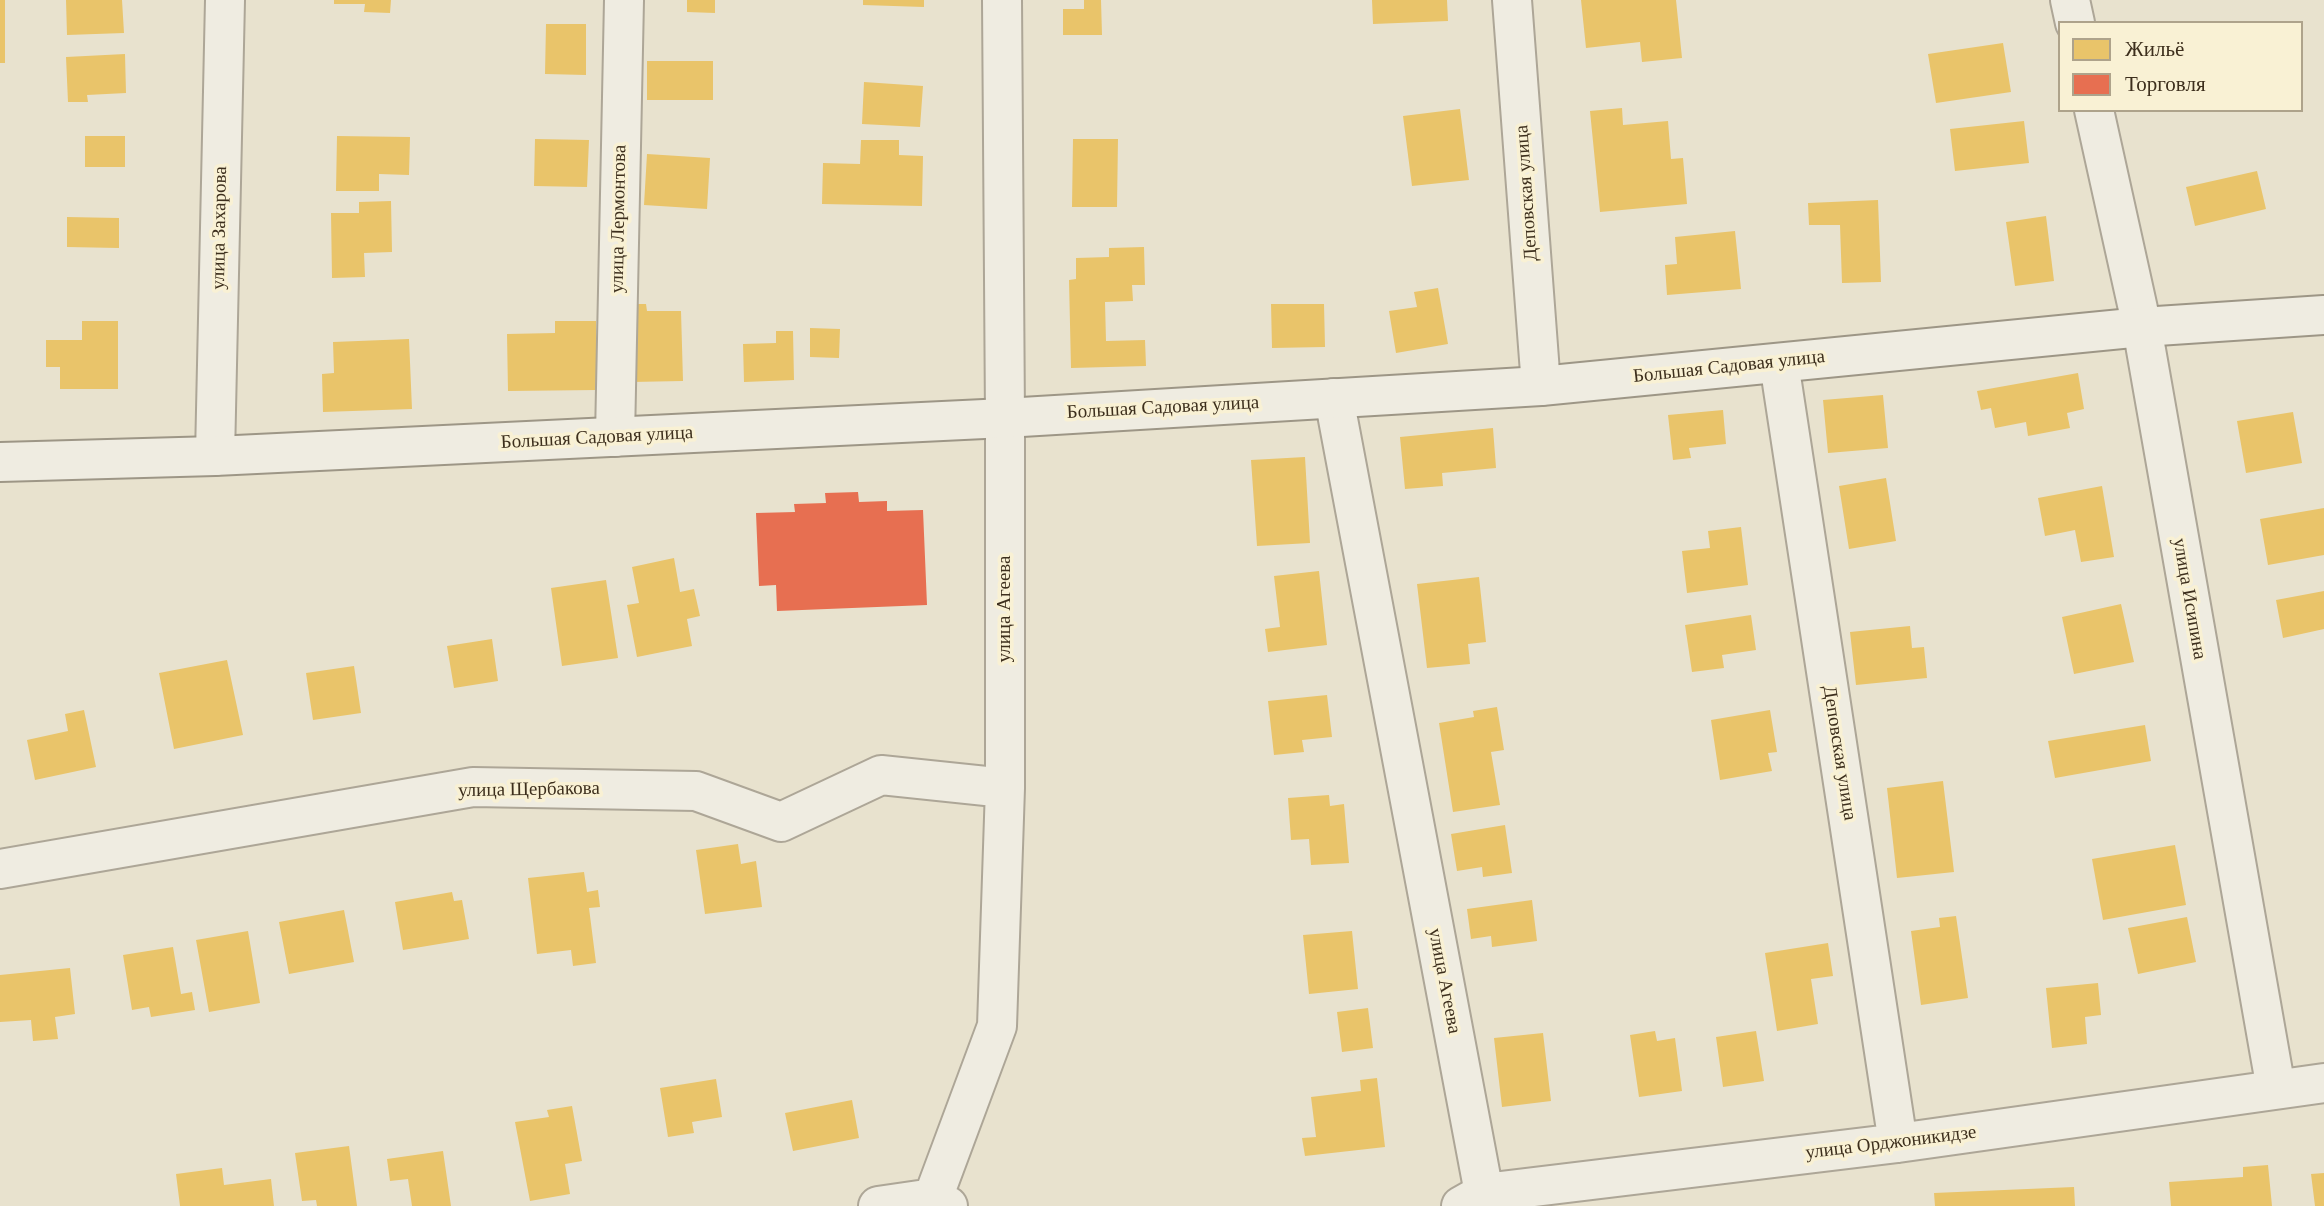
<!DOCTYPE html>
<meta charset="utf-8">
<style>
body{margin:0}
#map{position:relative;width:2324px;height:1206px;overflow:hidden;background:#e8e2ce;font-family:Georgia,serif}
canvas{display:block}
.legend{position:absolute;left:2058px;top:21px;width:245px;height:91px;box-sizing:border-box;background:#f9f1d4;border:2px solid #aea38b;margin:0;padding:9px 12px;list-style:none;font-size:21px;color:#3d2f1d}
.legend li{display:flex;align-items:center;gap:14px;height:35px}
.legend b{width:35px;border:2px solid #aea38b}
</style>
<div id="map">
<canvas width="2324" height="1206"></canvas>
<ul class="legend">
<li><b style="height:19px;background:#e9c46a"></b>Жильё</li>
<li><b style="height:19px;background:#e76f51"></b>Торговля</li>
</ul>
</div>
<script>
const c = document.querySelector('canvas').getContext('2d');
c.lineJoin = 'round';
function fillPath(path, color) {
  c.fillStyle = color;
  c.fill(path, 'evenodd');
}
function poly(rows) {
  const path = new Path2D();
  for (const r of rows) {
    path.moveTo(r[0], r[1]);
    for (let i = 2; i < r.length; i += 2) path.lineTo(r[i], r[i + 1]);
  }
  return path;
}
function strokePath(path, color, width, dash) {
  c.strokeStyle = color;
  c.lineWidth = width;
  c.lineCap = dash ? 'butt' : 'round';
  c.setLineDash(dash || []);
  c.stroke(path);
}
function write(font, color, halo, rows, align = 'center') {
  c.font = font + ' Georgia,serif';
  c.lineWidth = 7;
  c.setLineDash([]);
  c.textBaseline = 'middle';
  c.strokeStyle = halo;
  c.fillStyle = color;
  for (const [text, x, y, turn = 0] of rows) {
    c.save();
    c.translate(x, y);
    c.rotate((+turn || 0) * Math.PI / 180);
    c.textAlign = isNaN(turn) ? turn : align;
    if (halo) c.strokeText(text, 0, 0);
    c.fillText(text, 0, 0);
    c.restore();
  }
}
fillPath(poly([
 [0,0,5,0,5,63,0,63],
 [66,0,122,0,124,33,67,35],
 [334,0,391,0,390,13,364,12,365,4,334,4],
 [687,0,715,0,715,13,687,12],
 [863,0,924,0,924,7,863,5],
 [1084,0,1101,0,1102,35,1063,35,1063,9,1084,9],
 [1372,0,1447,0,1448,21,1373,24],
 [1581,0,1676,0,1682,58,1642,62,1640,42,1586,48],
 [546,24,586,24,586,75,545,74],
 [2003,43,2011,92,1936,103,1928,54],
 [125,54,126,93,87,95,88,102,68,102,66,57],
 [647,61,713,61,713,100,647,100],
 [864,82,923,86,920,127,862,124],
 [1622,108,1623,125,1668,121,1671,159,1683,158,1687,204,1600,212,1590,111],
 [1460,109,1469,180,1412,186,1403,116],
 [2024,121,2029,163,1955,171,1950,129],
 [85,136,125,136,125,167,85,167],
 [337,136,410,137,409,175,379,174,379,191,336,191],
 [535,139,589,140,587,187,534,186],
 [1073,139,1118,139,1117,207,1072,207],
 [861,140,899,140,899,155,923,156,922,206,822,204,823,163,860,164],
 [647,154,710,158,707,209,644,205],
 [2257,171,2266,209,2195,226,2186,187],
 [1878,200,1881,282,1842,283,1840,225,1809,225,1808,203],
 [391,201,392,252,364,253,365,277,332,278,331,213,359,213,359,202],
 [2046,216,2054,281,2015,286,2006,222],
 [67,217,119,218,119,248,67,247],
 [1735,231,1741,289,1667,295,1665,265,1677,264,1675,237],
 [1144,247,1145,285,1132,285,1133,301,1105,302,1106,341,1145,340,1146,366,1071,368,1069,280,1076,279,1076,258,1109,257,1109,248],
 [1438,288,1448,344,1396,353,1389,311,1417,307,1414,292],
 [629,304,646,304,647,311,681,311,683,381,631,382],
 [1271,304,1324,304,1325,347,1272,348],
 [82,321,118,321,118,389,60,389,60,367,46,367,46,340,82,340],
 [555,321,596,321,597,390,508,391,507,334,555,333],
 [810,328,840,329,839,358,810,357],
 [776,331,793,331,794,380,744,382,743,344,776,343],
 [409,339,412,409,323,412,322,374,334,373,333,342],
 [2078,373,2084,409,2067,413,2070,428,2028,436,2026,422,1995,428,1991,408,1981,410,1977,391],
 [1883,395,1888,448,1828,453,1823,400],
 [1723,410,1726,444,1689,448,1691,458,1673,460,1668,415],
 [2293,412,2302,463,2246,473,2237,421],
 [1493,428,1496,468,1442,473,1443,486,1405,489,1400,437],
 [1305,457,1310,543,1257,546,1251,460],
 [1886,478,1896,541,1849,549,1839,486],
 [2102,486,2114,557,2081,562,2075,530,2045,536,2038,498],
 [2324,508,2324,555,2268,565,2260,519],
 [1741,527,1748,585,1687,593,1682,551,1710,548,1708,531],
 [674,558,680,592,694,589,700,616,687,619,692,646,637,657,627,605,639,603,632,567],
 [1319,571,1327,645,1268,652,1265,629,1280,627,1274,576],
 [1479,577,1486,642,1468,644,1470,664,1427,668,1417,584],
 [606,580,618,658,562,666,551,588],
 [2324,591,2324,629,2283,638,2276,600],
 [2121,604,2134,662,2074,674,2062,617],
 [1751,615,1756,650,1722,655,1724,668,1692,672,1685,625],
 [1910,626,1912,648,1924,647,1927,678,1856,685,1850,632],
 [492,639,498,681,454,688,447,646],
 [227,660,243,735,174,749,159,673],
 [354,666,361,713,313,720,306,673],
 [1327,695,1332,737,1302,740,1304,752,1274,755,1268,701],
 [1497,707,1504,750,1491,752,1500,805,1453,812,1439,723,1474,717,1473,711],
 [84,710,96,767,35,780,27,740,68,731,65,714],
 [1770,710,1777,752,1768,753,1772,771,1720,780,1711,720],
 [2145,725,2151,761,2055,778,2048,741],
 [1943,781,1954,872,1897,878,1887,788],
 [1329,795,1330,806,1344,804,1349,863,1311,865,1309,839,1291,840,1288,798],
 [1505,825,1512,873,1483,877,1482,867,1457,871,1451,834],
 [738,844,741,864,756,861,762,907,705,914,696,850],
 [2175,845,2186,905,2103,920,2092,859],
 [584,872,587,892,598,890,600,907,589,908,596,963,573,966,571,950,537,954,528,878],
 [452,892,454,901,462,900,469,939,403,950,395,902],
 [1532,900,1537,941,1492,947,1491,936,1471,939,1467,909],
 [344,910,354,962,289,974,279,922],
 [1956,916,1968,998,1921,1005,1911,931,1940,927,1939,918],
 [2187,917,2196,962,2138,974,2128,928],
 [248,931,260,1003,209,1012,196,940],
 [1352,931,1358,989,1309,994,1303,935],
 [1828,943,1833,976,1811,979,1818,1024,1777,1031,1765,953],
 [173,947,181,994,192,992,195,1010,151,1017,149,1007,132,1010,123,955],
 [70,968,75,1014,55,1017,58,1039,33,1041,31,1020,0,1022,0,975],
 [2098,983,2101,1015,2085,1017,2087,1044,2052,1048,2046,988],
 [1368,1008,1373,1048,1342,1052,1337,1012],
 [1655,1031,1657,1041,1675,1038,1682,1091,1639,1097,1630,1035],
 [1756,1031,1764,1081,1723,1087,1716,1037],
 [1543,1033,1551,1101,1502,1107,1494,1038],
 [1377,1078,1385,1147,1305,1156,1302,1138,1316,1137,1311,1097,1361,1091,1360,1080],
 [716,1079,722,1117,692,1122,694,1133,668,1137,660,1088],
 [852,1100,859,1138,793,1151,785,1113],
 [572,1106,582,1161,565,1164,570,1194,530,1201,515,1122,549,1117,547,1110],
 [349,1146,357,1206,317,1206,316,1200,302,1201,295,1153],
 [443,1151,451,1206,412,1206,408,1179,390,1181,387,1159],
 [2268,1165,2272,1206,2171,1206,2169,1182,2243,1177,2243,1167],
 [222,1168,224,1185,271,1179,274,1206,180,1206,176,1174],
 [2324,1173,2324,1206,2315,1206,2311,1174],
 [2074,1187,2075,1206,1935,1206,1934,1193]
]), '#e9c46a');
fillPath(poly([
 [858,492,859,502,887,501,887,511,923,510,927,605,777,611,776,585,759,586,756,513,795,512,794,504,826,503,825,493]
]), '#e76f51');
const minor = poly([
 [1512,0,1541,386],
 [2070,0,2075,23],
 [2094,110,2142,327,2276,1089],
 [1779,363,1898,1143],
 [1334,398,1484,1193],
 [615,437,624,0],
 [215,456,225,0],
 [0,869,473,787,696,791,781,822,881,775,1005,788],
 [878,1206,933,1198,948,1206],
 [930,1206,997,1026,1005,788,1005,418,1002,0],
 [1461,1206,1484,1193,1898,1143,2324,1083]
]);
const secondary = poly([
 [0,462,215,456,1005,418,1541,386,2142,327,2324,315]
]);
strokePath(minor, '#ada697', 42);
strokePath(secondary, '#9d9686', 42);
strokePath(minor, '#efece1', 38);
strokePath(secondary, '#efece1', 38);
write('19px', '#3d2f1d', '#f9f1d4', [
 ["Деповская улица",1527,193,-94],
 ["улица Лермонтова",619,219,-89],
 ["улица Захарова",220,228,-89],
 ["Большая Садовая улица",1729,367,-6],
 ["Большая Садовая улица",1163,408,-3],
 ["Большая Садовая улица",597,438,-3],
 ["улица Исипина",2189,599,80],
 ["улица Агеева",1005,609,-90],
 ["Деповская улица",1839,753,81],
 ["улица Щербакова",529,790,-1],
 ["улица Агеева",1444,981,79],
 ["улица Орджоникидзе",1891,1143,-7]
]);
</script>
